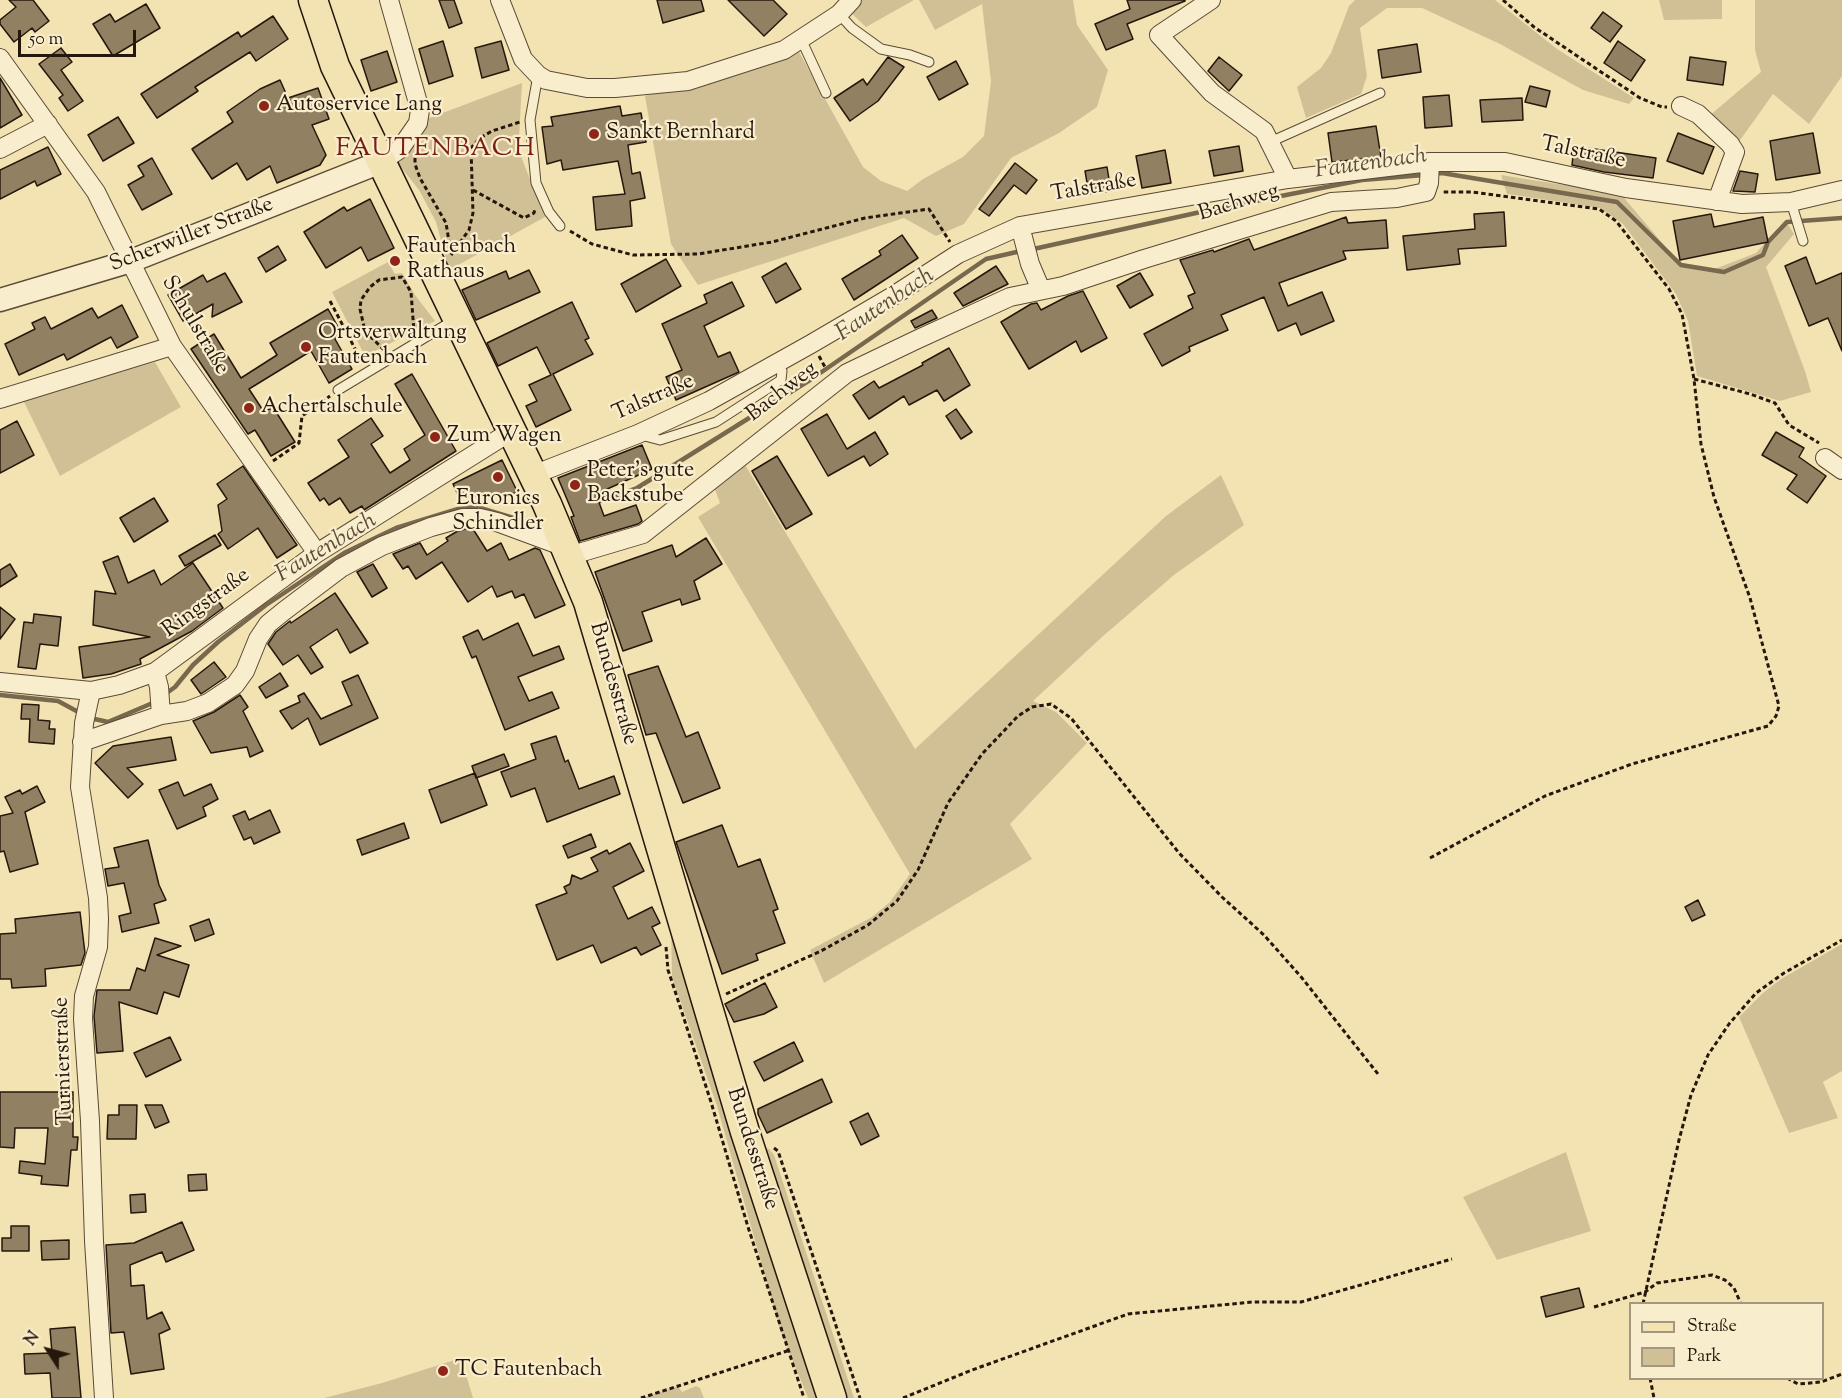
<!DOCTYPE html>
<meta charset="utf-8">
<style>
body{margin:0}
#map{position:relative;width:1842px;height:1398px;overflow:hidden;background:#f4e3b2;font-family:"Sorts Mill Goudy",serif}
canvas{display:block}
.legend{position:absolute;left:1629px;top:1302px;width:195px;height:78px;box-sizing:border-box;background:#f8edcd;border:2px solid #a49780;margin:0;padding:8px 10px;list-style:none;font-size:18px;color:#26170c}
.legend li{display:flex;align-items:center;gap:12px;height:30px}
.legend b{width:30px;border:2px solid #a49780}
.north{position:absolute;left:18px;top:1320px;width:60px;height:60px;-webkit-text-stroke:4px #f8edcd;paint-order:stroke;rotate:306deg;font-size:16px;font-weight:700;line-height:24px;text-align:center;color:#26170c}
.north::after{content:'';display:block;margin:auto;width:21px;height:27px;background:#26170c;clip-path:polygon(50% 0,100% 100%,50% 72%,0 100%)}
.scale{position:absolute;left:18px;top:30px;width:118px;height:27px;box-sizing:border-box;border:3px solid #26170c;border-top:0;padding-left:8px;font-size:18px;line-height:21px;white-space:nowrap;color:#26170c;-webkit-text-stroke:4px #f8edcd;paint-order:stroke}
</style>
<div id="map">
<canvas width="1842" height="1398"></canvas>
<ul class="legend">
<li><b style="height:8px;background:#f4e3b2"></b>Straße</li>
<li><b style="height:16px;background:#d1c096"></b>Park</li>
</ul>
<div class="north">N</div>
<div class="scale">50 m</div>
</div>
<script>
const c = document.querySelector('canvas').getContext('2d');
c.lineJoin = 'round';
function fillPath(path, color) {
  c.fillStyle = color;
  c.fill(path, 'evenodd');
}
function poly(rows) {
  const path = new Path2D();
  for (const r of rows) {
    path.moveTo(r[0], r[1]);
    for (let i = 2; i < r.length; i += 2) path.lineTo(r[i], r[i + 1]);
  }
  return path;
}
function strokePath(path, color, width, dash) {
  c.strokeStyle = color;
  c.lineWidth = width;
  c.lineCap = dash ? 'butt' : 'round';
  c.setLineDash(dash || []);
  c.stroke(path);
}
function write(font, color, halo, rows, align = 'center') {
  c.font = font + ' "Sorts Mill Goudy",serif';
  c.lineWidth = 4.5;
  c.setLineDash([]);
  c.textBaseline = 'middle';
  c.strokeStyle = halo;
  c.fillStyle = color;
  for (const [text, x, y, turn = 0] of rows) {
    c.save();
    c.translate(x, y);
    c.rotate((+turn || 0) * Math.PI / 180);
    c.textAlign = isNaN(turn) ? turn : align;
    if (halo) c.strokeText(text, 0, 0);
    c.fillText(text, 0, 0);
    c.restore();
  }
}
fillPath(poly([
 [856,0,914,0,866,27,847,9],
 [919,0,1073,0,1077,25,1108,70,1097,107,1059,133,1011,158,964,224,936,236,904,218,698,285,671,244,645,96,799,52,863,167,881,181,907,191,923,179,963,157,984,136,991,81,982,4,935,30],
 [1355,0,1495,0,1557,49,1634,98,1629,104,1583,90,1500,44,1422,8,1387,8,1360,28,1367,76,1361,94,1306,118,1297,87,1321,68,1331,53,1349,6],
 [1659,0,1722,0,1722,19,1664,20],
 [1755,0,1842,0,1842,76,1809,124,1773,94,1738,143,1709,116,1761,72,1755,50],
 [522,83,519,138,522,159,545,217,449,270,436,222,419,190,397,162,424,120],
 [1501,175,1557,184,1592,187,1619,192,1681,265,1712,270,1756,253,1785,220,1794,234,1766,267,1805,371,1811,392,1780,401,1697,376,1688,321,1676,294,1623,224,1600,208,1507,194],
 [388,262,395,274,402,273,415,295,435,321,365,356,332,292],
 [155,362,181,407,60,476,23,400],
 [744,463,915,749,1166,516,1221,475,1244,525,1174,575,1102,637,1033,701,1056,712,1087,743,1010,824,1032,859,824,983,810,950,872,917,890,902,910,874,698,517,720,503,714,487],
 [671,922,823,1398,808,1398,780,1329,717,1106,672,977],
 [1842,944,1842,1071,1823,1082,1838,1118,1789,1133,1739,1017,1763,993,1781,979],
 [762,1147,769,1149,774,1155,854,1398,840,1398],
 [1566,1152,1591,1231,1497,1260,1463,1197],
 [461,1358,473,1398,324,1398,382,1383],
 [678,1386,682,1392,696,1386,700,1388,704,1398,642,1398]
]), '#d1c096');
strokePath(poly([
 [1433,174,1442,173,1617,202,1681,265,1724,272,1763,255,1768,242,1787,222,1842,218],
 [1029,250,1205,211,1362,180,1424,175],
 [595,503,637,488,810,380,986,259,1021,251],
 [0,695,58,701,82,714],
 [164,695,175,687,193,665,218,642,266,605,344,553,396,528,458,509,477,507,530,523,543,519],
 [90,718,108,722,155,702]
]), '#78684e', 4.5);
const building = poly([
 [9,0,33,0,49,21,35,32,32,28,14,42,0,24,0,20,16,7,9,0],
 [439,0,454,0,462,23,449,28,439,0],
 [657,0,701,0,704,11,663,23,657,0],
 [728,0,773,0,787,14,764,36,728,0],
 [1127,0,1185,0,1185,1,1127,24,1133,39,1106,50,1095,24,1130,9,1127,0],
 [146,4,160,28,113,56,93,24,110,14,115,22,146,4],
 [1603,12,1622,26,1610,42,1591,28,1603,12],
 [273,16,288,39,256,61,250,52,195,87,198,91,157,118,141,94,238,32,241,37,273,16],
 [443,41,453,76,429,84,419,49,443,41],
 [501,41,509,70,482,78,475,48,501,41],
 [1618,41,1645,60,1631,81,1604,63,1618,41],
 [1417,44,1421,72,1382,78,1378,50,1417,44],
 [61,48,72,62,61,70,83,101,68,111,59,98,63,95,39,64,61,48],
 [387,51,397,82,371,91,361,60,387,51],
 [888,57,904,67,878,101,850,121,834,98,863,79,867,85,888,57],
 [1219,57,1242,75,1229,91,1208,71,1219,57],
 [1690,57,1726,62,1723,85,1687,80,1690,57],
 [956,61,968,84,939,100,927,77,956,61],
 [0,78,22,115,0,128,0,78],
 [280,80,288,98,318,88,329,119,312,125,326,155,320,165,277,183,270,166,247,180,237,163,212,179,192,149,233,122,227,112,260,89,280,80],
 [1530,86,1550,91,1546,107,1525,102,1530,86],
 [1449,95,1452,126,1425,128,1423,97,1449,95],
 [1522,98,1523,120,1482,122,1480,100,1522,98],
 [620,106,622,116,641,113,646,142,628,145,632,174,640,172,645,198,630,201,632,226,596,230,593,197,625,194,618,161,563,170,561,160,547,164,542,127,553,126,551,117,620,106],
 [118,117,134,143,103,161,88,135,118,117],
 [1376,126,1381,157,1332,162,1328,133,1376,126],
 [1678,133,1714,147,1703,174,1667,161,1678,133],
 [1813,133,1820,173,1776,180,1770,141,1813,133],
 [1239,146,1243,171,1214,176,1209,151,1239,146],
 [1574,146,1656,158,1653,178,1604,172,1572,165,1574,146],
 [48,147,61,174,37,186,35,181,0,199,0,170,48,147],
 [1165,150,1171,183,1142,188,1136,156,1165,150],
 [152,158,172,194,142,210,128,185,144,176,138,166,152,158],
 [1015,163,1037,180,1026,194,1014,185,989,216,979,209,1015,163],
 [1107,167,1111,191,1089,194,1085,171,1107,167],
 [1740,171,1758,174,1755,192,1733,191,1740,171],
 [370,199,394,248,368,261,361,247,326,268,304,232,344,207,347,211,370,199],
 [1504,212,1506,246,1458,249,1460,264,1407,270,1403,236,1475,229,1474,214,1504,212],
 [1711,214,1714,227,1763,217,1768,242,1680,260,1673,221,1711,214],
 [1346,217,1348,223,1386,220,1388,248,1343,251,1346,259,1279,283,1288,306,1322,292,1334,321,1301,335,1296,323,1278,331,1264,297,1221,315,1228,330,1189,347,1190,351,1162,366,1144,334,1193,308,1188,296,1195,293,1180,260,1213,250,1214,252,1249,239,1254,250,1346,217],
 [902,235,918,258,854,300,842,279,881,255,879,251,902,235],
 [278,246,286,260,266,272,258,258,278,246],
 [1806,257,1816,284,1842,273,1842,351,1828,318,1809,326,1785,266,1806,257],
 [666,259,681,286,636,312,621,284,666,259],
 [786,263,801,289,776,303,762,277,786,263],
 [996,266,1008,284,963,306,954,293,996,266],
 [529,270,540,292,476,320,462,290,506,271,509,279,529,270],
 [225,273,242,302,212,317,213,304,183,321,168,295,203,275,207,282,225,273],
 [1140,273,1153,295,1130,308,1117,286,1140,273],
 [732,282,744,306,704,326,718,357,730,352,739,372,676,400,666,377,682,370,662,324,707,303,704,295,732,282],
 [1083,291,1107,338,1081,352,1076,341,1029,369,1001,322,1031,304,1037,303,1041,310,1068,296,1083,291],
 [572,302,589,338,585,340,593,354,553,374,571,410,536,427,526,406,537,401,529,385,551,375,537,347,498,366,487,343,572,302],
 [122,305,138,337,117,348,111,337,67,360,64,354,19,375,5,344,35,329,32,323,45,317,51,329,92,308,98,318,122,305],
 [328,309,342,334,335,339,352,369,329,383,311,351,249,389,264,412,273,407,295,442,271,456,255,430,248,434,191,349,214,334,241,378,277,355,270,343,328,309],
 [932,310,937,318,915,328,911,321,932,310],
 [949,348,970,385,944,401,937,390,909,405,904,396,869,419,853,395,874,381,879,388,923,365,922,363,949,348],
 [412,374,456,451,364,510,362,506,350,513,340,498,329,505,324,498,320,501,308,483,349,457,338,440,371,418,383,436,371,444,390,473,410,460,404,449,425,435,395,384,412,374],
 [956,409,972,432,961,439,946,416,956,409],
 [827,414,847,449,875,432,888,454,870,466,864,456,828,476,801,429,827,414],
 [17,421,34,455,0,473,0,430,17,421],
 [1776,432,1804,448,1799,457,1826,476,1807,503,1787,489,1797,475,1762,455,1776,432],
 [642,445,652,469,596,494,604,516,636,505,642,521,638,524,580,541,571,517,574,516,558,478,642,445],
 [777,456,812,514,786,529,752,471,777,456],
 [502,460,518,493,459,497,453,484,502,460],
 [243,466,297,545,277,558,258,528,228,549,218,534,222,531,218,505,227,499,217,484,243,466],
 [154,498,168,521,134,542,120,518,154,498],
 [465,529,473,529,487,551,501,543,509,560,535,548,540,550,565,605,535,618,524,594,515,598,512,591,497,597,492,586,468,602,442,562,416,579,408,566,403,569,393,554,420,543,427,555,448,541,446,538,456,532,465,529],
 [215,535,221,545,185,566,179,556,215,535],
 [706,538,722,564,694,581,700,599,682,605,680,599,642,612,652,641,623,651,595,572,672,545,676,557,706,538],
 [118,556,128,583,154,570,161,585,193,563,223,608,192,631,140,659,141,664,111,674,83,678,79,647,150,637,93,625,95,591,116,594,103,562,118,556],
 [10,564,17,576,0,587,0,570,10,564],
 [373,564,387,588,372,597,357,572,373,564],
 [335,593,368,643,350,653,337,629,310,647,323,667,311,674,298,655,283,665,268,644,276,632,290,621,291,623,335,593],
 [0,607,15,619,0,639,0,607],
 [34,614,61,617,58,646,40,644,36,669,18,667,24,622,33,623,34,614],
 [518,623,533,656,559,646,564,659,518,677,529,701,552,692,559,708,505,730,476,656,472,658,463,637,478,630,483,640,518,623],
 [214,662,226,677,201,694,191,680,214,662],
 [658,666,686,737,698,732,720,788,683,803,656,733,646,735,628,675,658,666],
 [280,673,288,686,266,698,259,687,280,673],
 [358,675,378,718,320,745,308,718,292,729,280,711,300,702,298,696,304,693,321,719,352,705,342,682,358,675],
 [240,695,248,707,243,711,263,751,250,757,247,747,211,753,193,721,214,712,240,695],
 [22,704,39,705,38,720,50,721,49,729,55,729,54,744,29,742,30,719,21,719,22,704],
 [556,736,565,762,568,760,579,789,614,776,620,794,547,822,535,788,511,797,501,772,536,759,531,744,556,736],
 [171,737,176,760,127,768,143,784,128,798,95,763,113,746,171,737],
 [504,754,509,766,476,778,472,766,504,754],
 [475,773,487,805,441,823,429,790,475,773],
 [178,782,184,796,211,784,218,799,203,807,206,816,177,829,159,790,178,782],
 [37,786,45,802,25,812,38,864,10,872,4,851,0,852,0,816,13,813,5,797,20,790,22,794,37,786],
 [270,810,280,832,254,844,251,837,244,840,233,816,245,811,249,820,270,810],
 [404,823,409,838,362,855,357,840,404,823],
 [722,825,738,867,760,859,778,909,773,911,785,943,756,954,758,960,722,974,676,842,722,825],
 [591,834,596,847,568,858,563,846,591,834],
 [148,840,159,885,166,900,154,904,159,923,122,932,119,916,131,913,124,883,108,886,105,869,119,867,114,848,148,840],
 [630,843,644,871,613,887,628,919,652,907,660,923,652,927,661,945,641,955,636,947,601,963,593,945,557,960,536,905,567,893,564,887,570,884,572,875,581,879,598,871,591,858,607,850,609,854,630,843],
 [1698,900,1705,915,1692,921,1685,907,1698,900],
 [80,912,85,953,81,965,45,969,46,986,12,988,11,979,0,979,0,934,16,933,15,919,80,912],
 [209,919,214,934,195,941,190,926,209,919],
 [155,938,181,946,157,955,189,965,179,997,164,992,157,1014,119,1002,123,1051,97,1053,94,1016,97,990,130,990,137,968,145,971,155,938],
 [765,983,777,1007,764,1014,734,1022,725,1004,765,983],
 [170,1037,181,1060,146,1077,134,1053,170,1037],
 [794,1042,803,1061,764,1081,754,1062,794,1042],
 [822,1079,832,1102,767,1133,758,1114,758,1109,822,1079],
 [0,1092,73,1092,73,1137,78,1137,77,1150,71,1150,68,1186,41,1184,42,1176,19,1173,20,1161,45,1164,48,1128,15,1128,14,1148,0,1147,0,1092],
 [119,1105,137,1105,136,1139,107,1139,108,1115,119,1115,119,1105],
 [145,1105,162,1105,169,1122,155,1128,145,1105],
 [868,1113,879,1136,861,1145,850,1122,868,1113],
 [206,1174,207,1190,189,1191,188,1175,206,1174],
 [145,1194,146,1212,131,1213,130,1195,145,1194],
 [182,1222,194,1250,166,1262,162,1252,130,1265,131,1286,144,1285,147,1319,162,1312,170,1329,159,1334,164,1369,131,1374,124,1332,111,1333,106,1245,134,1243,182,1222],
 [11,1226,29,1226,29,1251,2,1251,2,1238,11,1238,11,1226],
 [69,1240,69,1259,42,1260,41,1241,69,1240],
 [1579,1288,1584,1307,1546,1317,1541,1297,1579,1288],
 [75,1327,81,1398,52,1398,50,1373,25,1374,24,1354,52,1353,50,1329,75,1327]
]);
fillPath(building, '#918162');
strokePath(building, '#26170c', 1.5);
const service = poly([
 [839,14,852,28,881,49,910,55,929,62],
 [801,39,826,93],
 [538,75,530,120,536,183,549,212,560,226],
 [1270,142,1380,93],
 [1791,202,1803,241],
 [338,390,454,320],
 [641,435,660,440,716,422,781,380,782,371,777,363]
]);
const minor = poly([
 [500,0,523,59,538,75,546,80,587,88,615,88,688,81,784,50,839,14,852,0],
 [1211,0,1159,35,1212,93,1264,131,1288,179],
 [0,58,96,192,172,346,317,553],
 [1681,106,1698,114,1730,144,1735,152,1717,201],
 [0,149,48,124],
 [381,162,400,149,418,123,420,110,389,0],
 [1020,226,1030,264,1041,290],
 [0,399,172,346],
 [1825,458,1842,470],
 [533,475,638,434,709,401,811,344,893,296,958,254,1020,226,1288,179,1430,162,1505,162,1626,188,1742,204,1791,202,1842,190],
 [569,556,643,534,847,373,916,340,1010,297,1063,286,1144,259,1331,202,1397,198,1426,192,1429,183,1430,162],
 [155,672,159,687,161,715,187,711,208,703,235,685,245,671,258,639,268,624,284,611,341,568,382,546,431,527,463,518,480,518,497,522,554,543,562,540],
 [0,682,91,691,119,685,155,672,317,553,502,437,513,434],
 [91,691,84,723,80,787,98,898,99,919,98,947,84,996,83,1019,90,1121,94,1241,104,1398],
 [82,742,161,715]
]);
const tertiary = poly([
 [0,300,131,261,381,162]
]);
const primary = poly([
 [313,0,335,66,547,504,588,602,745,1132,832,1398]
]);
strokePath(service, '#5a4a36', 11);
strokePath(minor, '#5a4a36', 20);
strokePath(tertiary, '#5a4a36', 25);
strokePath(primary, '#26170c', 31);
strokePath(poly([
 [1503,0,1534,27,1640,98,1662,107,1667,107],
 [415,158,415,164,420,178,446,223,451,254],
 [473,190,524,218,534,213,535,209],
 [570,231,592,244,633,255,698,254,772,242,865,218,929,209,950,242],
 [451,255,469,230,473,213,471,148,480,138,492,131,520,122],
 [330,301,362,362],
 [350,338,365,331],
 [384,350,365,331,360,309,361,300,370,287,379,280,402,277,411,292,414,332],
 [819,356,826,369],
 [1694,379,1750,394,1775,403,1789,425,1819,443],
 [273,461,299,443,302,416,330,396],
 [1430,858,1545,796,1632,764,1768,726,1776,716,1779,706,1750,598,1714,497,1701,444,1694,379,1682,314,1669,289,1616,221,1599,209,1472,192,1443,192],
 [666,947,668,970,675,991,711,1102,748,1227,804,1398],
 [726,994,821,951,868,925,897,901,918,870,948,803,982,754,1018,716,1032,707,1051,704,1071,718,1179,853,1222,897,1264,935,1302,978,1378,1074],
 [774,1148,778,1151,860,1398],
 [1643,1304,1679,1140,1691,1095,1708,1055,1729,1024,1756,993,1784,973,1842,940],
 [1594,1307,1645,1292,1657,1283,1712,1275,1725,1280,1734,1288,1741,1304],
 [1650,1378,1654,1398],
 [1787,1378,1798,1384,1821,1382,1842,1374],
 [641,1398,787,1351],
 [903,1398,972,1370,1128,1314,1252,1302,1301,1302,1452,1259]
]), '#26170c', 3, [4.5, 3]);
strokePath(service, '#f8edcd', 9);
strokePath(minor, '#f8edcd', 18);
strokePath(tertiary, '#f8edcd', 22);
strokePath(primary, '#f4e3b2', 28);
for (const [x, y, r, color] of [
 [264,106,6,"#8f2418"],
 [594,134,6,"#8f2418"],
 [395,261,6,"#8f2418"],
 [306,347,6,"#8f2418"],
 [249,408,6,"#8f2418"],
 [435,437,6,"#8f2418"],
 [498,477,6,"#8f2418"],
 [575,485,6,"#8f2418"],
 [443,1371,6,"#8f2418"]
]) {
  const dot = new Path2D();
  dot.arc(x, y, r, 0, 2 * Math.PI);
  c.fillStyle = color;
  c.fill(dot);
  strokePath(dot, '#f8edcd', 2);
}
write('22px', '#26170c', '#f8edcd', [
 ["Autoservice Lang",276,106],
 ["Sankt Bernhard",606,134],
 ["Fautenbach",407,248],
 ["Rathaus",407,273],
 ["Ortsverwaltung",318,334],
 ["Fautenbach",318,359],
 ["Achertalschule",261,408],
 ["Zum Wagen",447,437],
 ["Peter's gute",587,472],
 ["Backstube",587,497],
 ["Euronics",498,500,"center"],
 ["Schindler",498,525,"center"],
 ["TC Fautenbach",455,1371]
], 'left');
write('22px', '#26170c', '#f8edcd', [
 ["Talstraße",1583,154,12],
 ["Talstraße",1094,189,-10],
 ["Bachweg",1239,204,-17],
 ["Scherwiller Straße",192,236,-21],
 ["Schulstraße",194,326,59],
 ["Bachweg",783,393,-38],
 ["Talstraße",654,399,-24],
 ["Ringstraße",207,604,-36],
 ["Bundesstraße",612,684,74],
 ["Turnierstraße",65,1061,-92],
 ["Bundesstraße",751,1149,72]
]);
write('italic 24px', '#5c4d38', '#f8edcd', [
 ["Fautenbach",1371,165,-8],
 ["Fautenbach",886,306,-34],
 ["Fautenbach",327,549,-31]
]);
c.letterSpacing = '1.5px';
write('26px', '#7a1f14', '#f8edcd', [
 ["FAUTENBACH",436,151]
]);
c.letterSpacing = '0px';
</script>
